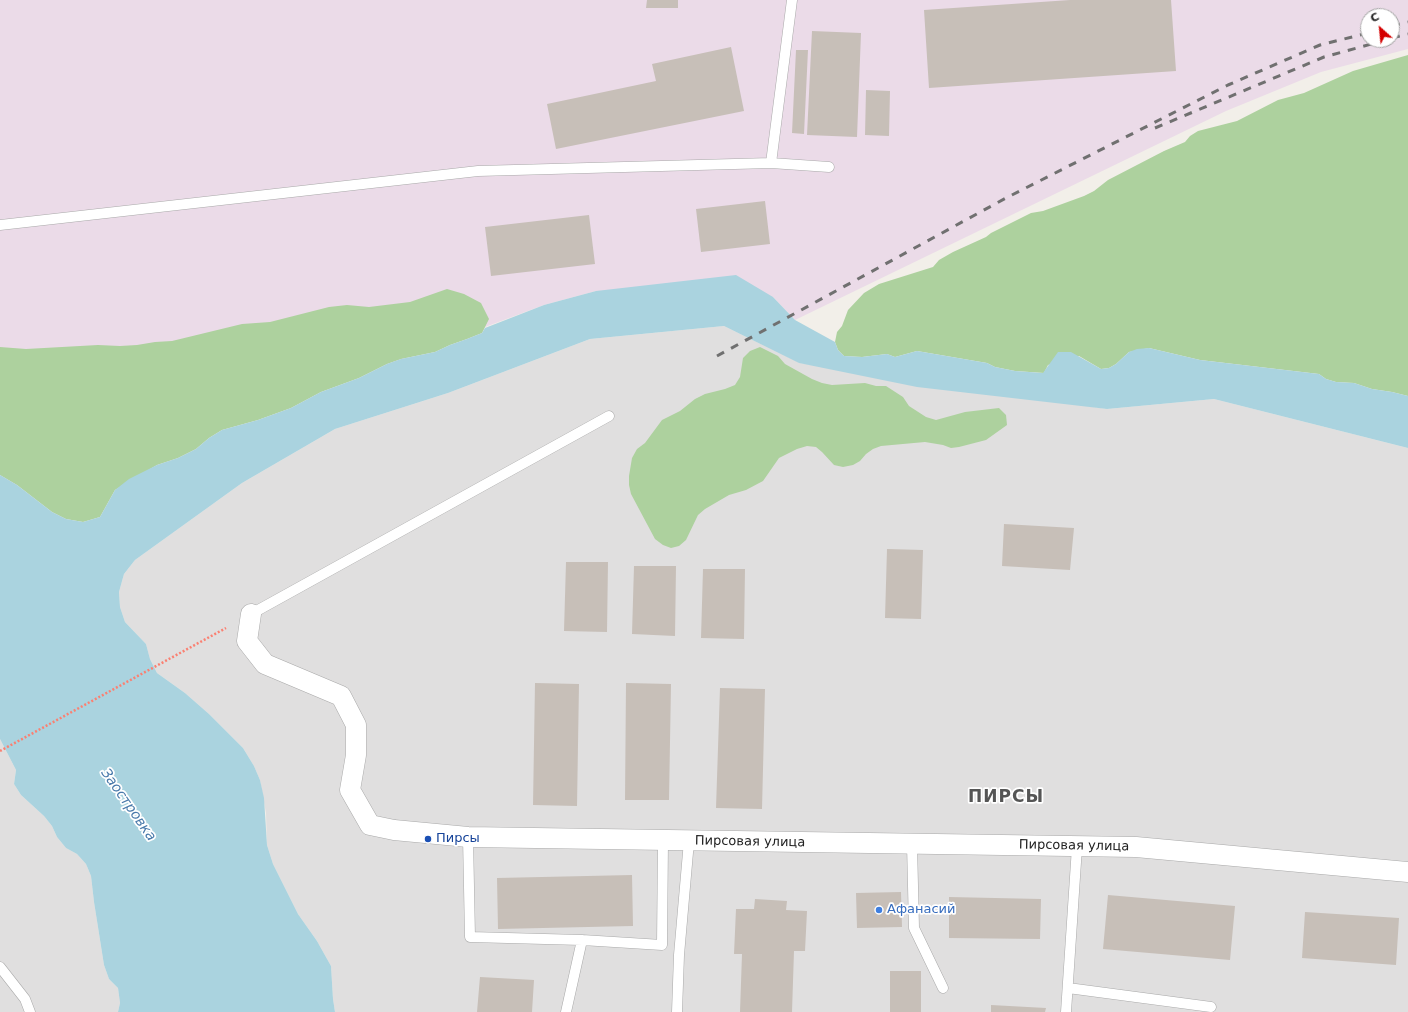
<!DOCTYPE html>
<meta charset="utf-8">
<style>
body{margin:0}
#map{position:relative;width:1408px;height:1012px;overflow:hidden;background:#f2efe9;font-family:"DejaVu Sans",sans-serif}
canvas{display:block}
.north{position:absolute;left:1360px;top:8px;width:40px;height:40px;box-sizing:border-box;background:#fff;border:1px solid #a7a7a7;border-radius:50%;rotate:333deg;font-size:11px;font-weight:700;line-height:16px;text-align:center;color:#222}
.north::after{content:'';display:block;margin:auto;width:14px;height:18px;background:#d40000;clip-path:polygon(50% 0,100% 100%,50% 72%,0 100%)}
</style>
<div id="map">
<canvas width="1408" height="1012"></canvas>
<div class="north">С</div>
</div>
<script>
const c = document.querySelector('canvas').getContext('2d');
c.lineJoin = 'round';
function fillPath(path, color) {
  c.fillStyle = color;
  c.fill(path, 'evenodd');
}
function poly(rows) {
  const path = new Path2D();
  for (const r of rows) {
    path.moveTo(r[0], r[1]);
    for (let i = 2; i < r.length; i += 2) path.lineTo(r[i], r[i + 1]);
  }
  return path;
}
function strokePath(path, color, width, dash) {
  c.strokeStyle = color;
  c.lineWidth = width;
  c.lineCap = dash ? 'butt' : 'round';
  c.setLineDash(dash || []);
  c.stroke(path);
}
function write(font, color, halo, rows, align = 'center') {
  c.font = font + ' "DejaVu Sans",sans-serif';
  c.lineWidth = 3.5;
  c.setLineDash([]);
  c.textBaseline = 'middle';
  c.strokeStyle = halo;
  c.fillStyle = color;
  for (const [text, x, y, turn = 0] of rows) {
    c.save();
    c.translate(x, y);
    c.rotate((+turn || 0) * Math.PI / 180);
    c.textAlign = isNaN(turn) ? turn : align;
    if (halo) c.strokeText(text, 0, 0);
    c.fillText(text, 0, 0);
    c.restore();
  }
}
fillPath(poly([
 [724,326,800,363,1107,409,1214,399,1408,448,1408,1012,335,1012,333,999,331,966,317,941,298,914,273,864,267,845,266,813,260,780,254,766,243,748,209,714,185,693,157,673,150,659,146,644,125,622,120,607,119,592,124,574,135,560,242,483,335,429,448,393,590,339],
 [0,739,16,770,14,784,21,795,44,816,52,826,57,837,66,848,77,854,86,864,91,876,94,902,104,965,109,979,118,988,120,1003,118,1012,0,1012]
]), '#e0dfdf');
fillPath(poly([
 [0,0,1408,0,1408,49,1321,72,1226,111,795,320,773,297,596,291,544,305,485,327,482,333,17,485,0,475],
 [1368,16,1392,16,1392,40,1368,40]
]), '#ebdbe8');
fillPath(poly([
 [1408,55,1408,396,1392,392,1372,389,1354,383,1336,382,1326,379,1319,374,1200,360,1149,348,1129,352,1116,364,1109,368,1101,369,1079,356,1048,365,1044,373,1015,371,995,367,987,363,917,351,895,357,887,354,862,357,844,356,838,350,835,342,837,332,842,326,848,310,864,293,879,284,933,267,939,260,953,252,986,237,991,233,1031,213,1043,211,1084,196,1094,191,1108,180,1164,151,1185,142,1190,136,1198,131,1237,121,1278,100,1304,93,1353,71],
 [447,289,464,294,481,303,489,319,482,333,467,339,450,345,435,352,401,359,387,364,359,378,321,392,291,408,258,420,222,430,209,438,196,449,178,458,157,465,115,490,100,517,83,522,66,519,52,512,17,485,0,475,0,347,26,349,98,345,120,346,137,345,155,342,172,341,242,324,270,322,329,307,347,305,369,307,410,302],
 [760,347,778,356,785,364,812,379,822,383,832,385,865,383,876,386,886,386,903,397,909,406,926,417,936,420,965,412,999,408,1006,415,1007,425,986,440,959,447,951,448,943,445,925,442,881,446,873,449,866,454,860,461,853,465,843,467,834,465,822,452,816,447,807,446,797,449,779,458,763,481,746,490,729,495,705,509,698,515,686,540,679,546,671,548,663,545,655,539,631,494,629,485,629,476,632,458,637,449,645,443,662,420,680,411,695,399,705,394,725,389,735,385,740,377,743,358,750,351]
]), '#add19e');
fillPath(poly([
 [736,275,773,297,795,320,835,342,838,350,844,356,862,357,887,354,895,357,917,351,987,363,995,367,1015,371,1043,373,1058,352,1071,352,1101,369,1109,368,1116,364,1129,352,1137,349,1149,348,1200,360,1319,374,1326,379,1336,382,1354,383,1372,389,1392,392,1408,396,1408,448,1214,399,1107,409,917,387,799,363,724,326,590,339,448,393,335,429,242,483,135,560,124,574,119,592,120,607,125,622,146,644,150,659,157,673,185,693,209,714,243,748,254,766,260,780,264,798,267,845,273,864,298,914,317,941,331,966,333,999,335,1012,118,1012,120,1003,118,988,109,979,104,965,94,902,91,876,86,864,77,854,66,848,57,837,52,826,44,816,21,795,14,784,16,770,0,739,0,475,17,485,52,512,66,519,83,522,100,517,115,490,129,479,157,465,178,458,196,449,209,438,222,430,258,420,291,408,321,392,359,378,387,364,401,359,435,352,450,345,467,339,482,333,485,328,544,305,596,291]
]), '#aad3df');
fillPath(poly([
 [647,0,678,0,678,8,646,8],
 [1070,0,1171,0,1176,71,929,88,924,10],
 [812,31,861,33,857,137,807,135],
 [731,47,744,111,556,149,547,104,656,81,652,64],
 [796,50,808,50,804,134,792,133],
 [866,90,890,91,889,136,865,135],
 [765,201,770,244,701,252,696,209],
 [589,215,595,264,491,276,485,227],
 [1004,524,1074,528,1070,570,1002,566],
 [887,549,923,550,921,619,885,618],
 [566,562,608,562,607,632,564,631],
 [634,566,676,566,675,636,632,634],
 [703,569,745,569,744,639,701,638],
 [535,683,579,684,577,806,533,805],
 [626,683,671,684,669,800,625,800],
 [720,688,765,689,762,809,716,808],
 [632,875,633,926,498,929,497,878],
 [901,892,902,927,857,928,856,893],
 [1108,895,1235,906,1230,960,1103,949],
 [949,897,1041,899,1040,939,949,938],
 [755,899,787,901,786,910,807,911,805,951,794,951,792,1012,740,1012,742,954,734,954,736,909,754,909],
 [1305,912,1399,918,1396,965,1302,958],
 [890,971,921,971,921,1012,890,1012],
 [480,977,534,980,532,1012,477,1012],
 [991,1005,1046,1008,1045,1012,991,1012]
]), '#c7bfb8');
const lane = poly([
 [771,163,792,0],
 [0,225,478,171,771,163,829,167],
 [251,614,609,416],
 [468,837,470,937,582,940,662,945,663,841],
 [912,844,914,928,943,988],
 [0,967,25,999,30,1012],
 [1068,988,1211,1007],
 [566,1012,582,940],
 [677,1012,679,955,689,841],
 [1066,1012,1077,847]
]);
const street = poly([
 [251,614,247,641,265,664,341,696,356,725,356,755,350,790,370,825,394,830,468,837,1136,847,1408,872]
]);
strokePath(lane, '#a9a9a9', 11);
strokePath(street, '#a9a9a9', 21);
strokePath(poly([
 [0,751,226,628]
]), '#fa8072', 2.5, [2, 2]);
strokePath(lane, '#fff', 10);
strokePath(street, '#fff', 20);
strokePath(poly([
 [1392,26,1408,22],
 [1392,38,1408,34],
 [1155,128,1324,57,1386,40],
 [717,356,1006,198,1228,85,1320,45,1368,33]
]), '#707070', 3, [8, 8]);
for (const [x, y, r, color] of [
 [428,839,4,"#1a4fb4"],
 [879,910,4,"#3f7fe0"]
]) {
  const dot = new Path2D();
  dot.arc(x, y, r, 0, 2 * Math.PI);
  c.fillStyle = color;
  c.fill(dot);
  strokePath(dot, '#fff', 1.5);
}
write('13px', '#164399', '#fff', [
 ["Пирсы",436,839]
], 'left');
write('13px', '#222', '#fff', [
 ["Пирсовая улица",750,842,1],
 ["Пирсовая улица",1074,846,1]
]);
write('13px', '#366cbe', '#fff', [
 ["Афанасий",887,910]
], 'left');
write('italic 14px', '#4a7aab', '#fff', [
 ["Заостровка",128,805,55]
]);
c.letterSpacing = '1px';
write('bold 17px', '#555', '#fff', [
 ["ПИРСЫ",1006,798]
]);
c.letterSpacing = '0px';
</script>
